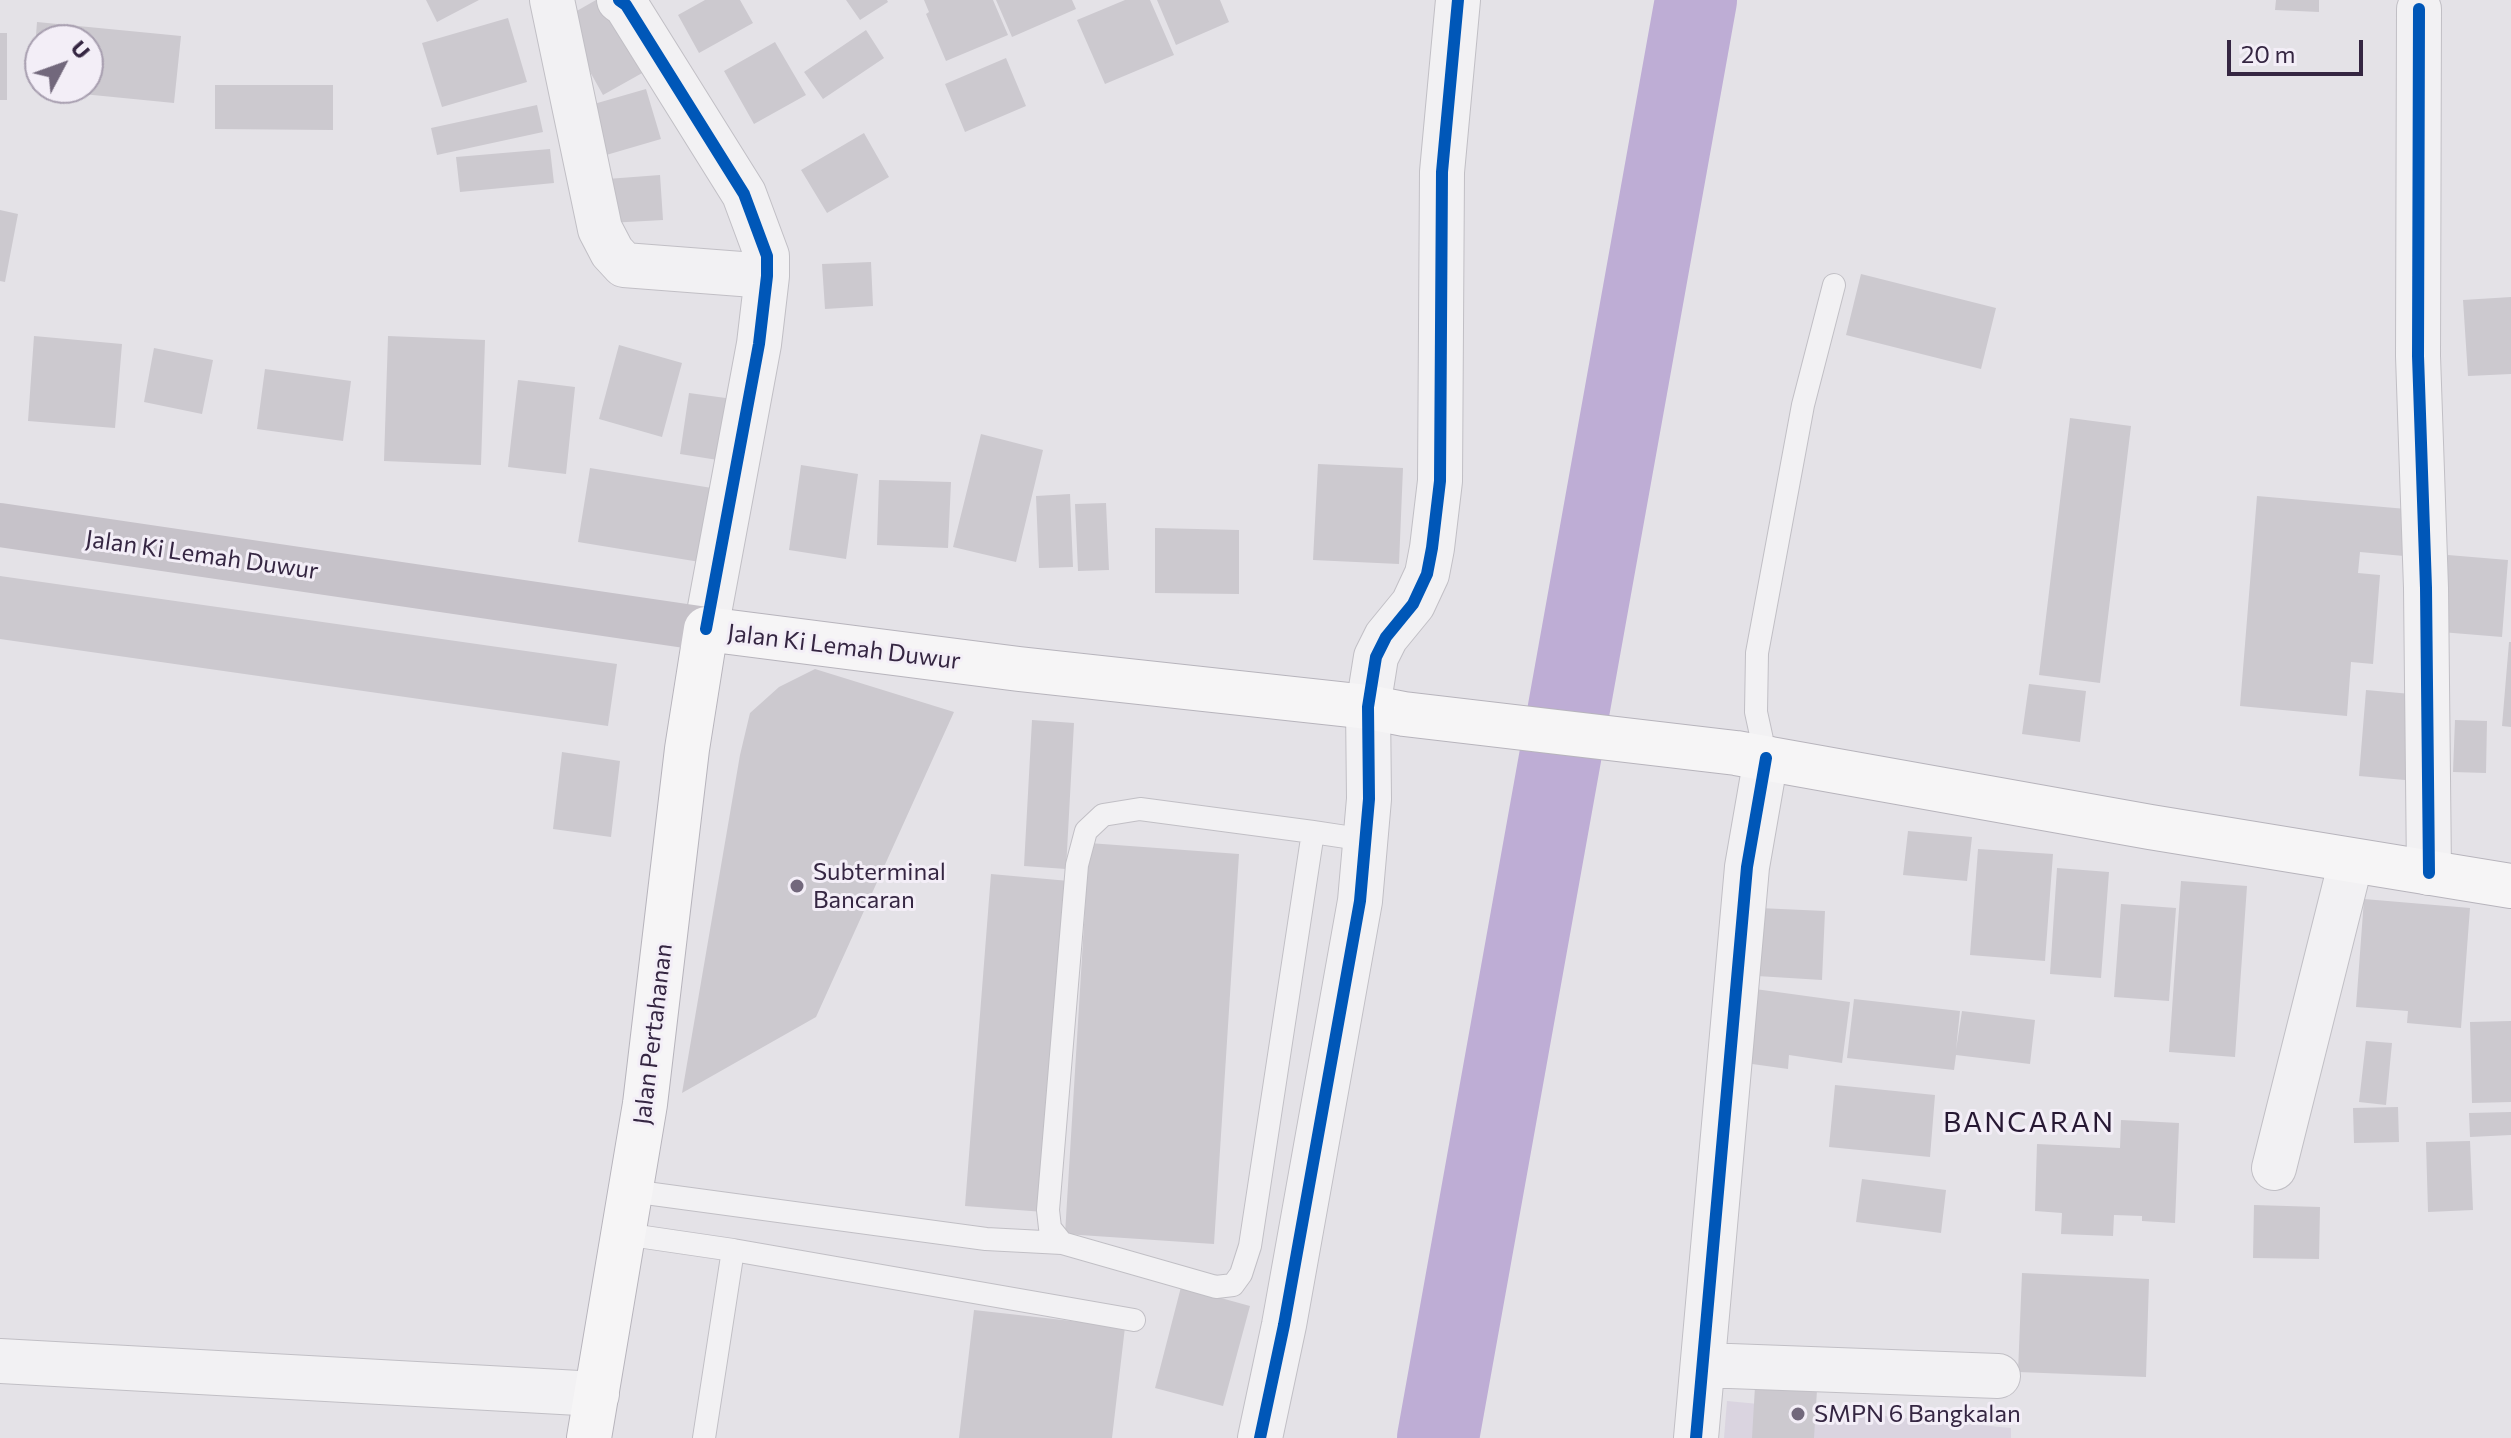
<!DOCTYPE html>
<style>
body{margin:0}
#map{position:relative;width:2511px;height:1438px;overflow:hidden;background:#e4e2e7;font-family:Commissioner,sans-serif}
canvas{display:block}
.north{position:absolute;left:24px;top:24px;width:80px;height:80px;box-sizing:border-box;background:#f3eef7;border:2px solid #a79eaf;border-radius:50%;rotate:49deg;font-size:22px;font-weight:700;line-height:32px;text-align:center;color:#352642}
.north::after{content:'';display:block;margin:auto;width:28px;height:36px;background:#72687c;clip-path:polygon(50% 0,100% 100%,50% 72%,0 100%)}
.scale{position:absolute;left:2227px;top:40px;width:136px;height:36px;box-sizing:border-box;border:4px solid #352642;border-top:0;padding-left:10px;font-size:24px;line-height:28px;white-space:nowrap;color:#352642;-webkit-text-stroke:6px #f3eef7;paint-order:stroke}
</style>
<div id="map">
<canvas width="2511" height="1438"></canvas>
<div class="north">U</div>
<div class="scale">20 m</div>
</div>
<script>
const c = document.querySelector('canvas').getContext('2d');
c.lineJoin = 'round';
function fillPath(path, color) {
  c.fillStyle = color;
  c.fill(path, 'evenodd');
}
function poly(rows) {
  const path = new Path2D();
  for (const r of rows) {
    path.moveTo(r[0], r[1]);
    for (let i = 2; i < r.length; i += 2) path.lineTo(r[i], r[i + 1]);
  }
  return path;
}
function strokePath(path, color, width, dash) {
  c.strokeStyle = color;
  c.lineWidth = width;
  c.lineCap = dash ? 'butt' : 'round';
  c.setLineDash(dash || []);
  c.stroke(path);
}
function write(font, color, halo, rows, align = 'center') {
  c.font = font + ' Commissioner,sans-serif';
  c.lineWidth = 6;
  c.setLineDash([]);
  c.textBaseline = 'middle';
  c.strokeStyle = halo;
  c.fillStyle = color;
  for (const [text, x, y, turn = 0] of rows) {
    c.save();
    c.translate(x, y);
    c.rotate((+turn || 0) * Math.PI / 180);
    c.textAlign = isNaN(turn) ? turn : align;
    if (halo) c.strokeText(text, 0, 0);
    c.fillText(text, 0, 0);
    c.restore();
  }
}
fillPath(poly([
 [1727,1401,2011,1428,2011,1438,1724,1438]
]), '#dad4e0');
strokePath(poly([
 [1438,1438,1696,0]
]), '#beadd5', 82);
fillPath(poly([
 [426,0,479,0,437,22],
 [596,0,603,0,644,72,603,95,561,20],
 [705,0,740,0,753,23,699,53,678,15],
 [846,0,887,0,888,2,860,20],
 [924,0,993,0,1008,35,946,61,926,14,929,12],
 [996,0,1072,0,1076,9,1012,37],
 [1125,0,1150,0,1174,55,1105,84,1077,20],
 [1157,0,1220,0,1229,22,1176,45],
 [2276,0,2319,0,2319,12,2275,10],
 [508,18,527,82,442,107,422,43],
 [37,22,181,36,174,103,32,89],
 [40,40,88,40,88,88,40,88],
 [866,30,884,58,823,99,804,72],
 [0,33,7,33,7,100,0,100],
 [775,42,806,95,754,124,724,71],
 [1006,58,1026,106,965,132,945,84],
 [215,85,333,85,333,130,215,129],
 [646,89,661,139,596,158,580,108],
 [537,105,543,132,437,155,431,128],
 [864,133,889,177,827,213,801,170],
 [550,149,554,183,460,192,456,157],
 [660,175,663,220,609,223,607,179],
 [0,210,18,214,5,282,0,281],
 [871,262,873,306,825,309,822,264],
 [1861,274,1996,308,1981,369,1846,335],
 [2511,297,2511,374,2468,376,2463,300],
 [34,336,122,344,115,428,28,421],
 [388,336,485,340,481,465,384,461],
 [619,345,682,363,662,437,599,419],
 [154,348,213,360,202,414,144,402],
 [265,369,351,381,343,441,257,429],
 [518,380,575,387,566,474,508,467],
 [689,393,733,399,724,461,680,454],
 [2070,418,2131,426,2100,683,2039,675],
 [981,434,1043,450,1016,562,953,547],
 [1318,464,1403,468,1399,564,1313,560],
 [801,465,858,474,846,559,789,550],
 [590,468,718,489,706,563,578,542],
 [879,480,951,482,948,548,877,545],
 [1070,494,1073,567,1039,568,1036,496],
 [2257,496,2418,510,2415,557,2360,552,2358,573,2380,575,2373,664,2351,662,2347,716,2240,706],
 [1106,503,1109,570,1078,571,1075,504],
 [1155,528,1239,530,1239,594,1155,593],
 [2448,555,2508,560,2502,637,2441,632],
 [0,576,617,664,608,726,0,639],
 [2509,642,2511,642,2511,727,2502,726],
 [815,669,954,712,816,1017,682,1093,740,755,750,713,779,687],
 [2029,684,2086,691,2080,742,2022,734],
 [2366,690,2411,694,2405,780,2359,776],
 [1032,720,1074,723,1066,869,1024,866],
 [2455,720,2487,721,2486,773,2453,772],
 [562,752,620,761,611,837,553,829],
 [1908,831,1972,837,1967,881,1903,875],
 [1089,843,1239,854,1214,1244,1065,1234],
 [1978,849,2053,854,2045,961,1970,955],
 [2057,868,2109,872,2101,978,2050,974],
 [991,874,1069,881,1044,1212,965,1206],
 [2181,881,2247,886,2235,1057,2169,1052],
 [2364,899,2470,908,2461,1028,2407,1023,2408,1011,2356,1007],
 [2121,904,2176,908,2169,1001,2114,997],
 [1759,908,1825,911,1822,980,1757,976],
 [1755,989,1850,1002,1842,1063,1789,1055,1788,1069,1745,1063],
 [1854,999,1960,1011,1956,1050,1962,1011,2035,1020,2030,1064,1956,1055,1954,1070,1847,1058],
 [2511,1021,2511,1102,2472,1103,2470,1022],
 [2366,1041,2392,1043,2386,1105,2359,1102],
 [1835,1085,1935,1095,1930,1157,1829,1147],
 [2398,1107,2399,1142,2354,1143,2353,1108],
 [2511,1112,2511,1135,2470,1137,2469,1113],
 [2121,1120,2179,1123,2175,1223,2142,1221,2142,1216,2114,1215,2113,1236,2061,1234,2062,1213,2035,1211,2037,1144,2120,1148],
 [2470,1141,2473,1210,2428,1212,2426,1142],
 [1862,1179,1946,1190,1941,1233,1856,1222],
 [2254,1205,2320,1207,2319,1259,2253,1258],
 [2022,1273,2149,1279,2146,1377,2018,1372],
 [1181,1287,1250,1306,1223,1406,1155,1388],
 [974,1310,1125,1327,1112,1438,959,1438],
 [1756,1369,1818,1374,1814,1438,1752,1438]
]), '#ccc9cf');
const service = poly([
 [1766,758,1756,712,1757,653,1803,405,1834,285],
 [1313,832,1250,1246,1241,1274,1233,1285,1216,1287,1062,1243,1050,1228,1048,1210,1077,865,1086,831,1103,815,1140,809,1313,832,1366,840],
 [631,1191,986,1239,1062,1243],
 [624,1234,733,1250,704,1438],
 [733,1250,1134,1320]
]);
const minor = poly([
 [552,0,600,229,612,252,624,265,767,276],
 [619,0,626,5,744,194,767,256,767,276,759,344,706,629],
 [2419,9,2418,356,2426,588,2429,873],
 [2274,1168,2351,861],
 [0,1361,597,1394],
 [1703,1365,1998,1376],
 [1260,1438,1284,1325,1360,901,1369,799,1368,707,1376,657,1386,637,1413,604,1427,574,1432,548,1440,481,1442,172,1458,0],
 [1696,1438,1747,867,1766,758]
]);
const trunk = poly([
 [589,1438,645,1104,687,749,706,629,1019,669,1368,707,1404,714,1736,753,2150,827,2511,886]
]);
strokePath(service, '#c1bfc5', 24);
strokePath(minor, '#c1bfc5', 46);
strokePath(trunk, '#b7b4bc', 46);
strokePath(service, '#f2f1f3', 22);
strokePath(minor, '#f2f1f3', 44);
strokePath(poly([
 [0,525,706,629]
]), '#c6c2c9', 44);
strokePath(trunk, '#f6f5f6', 44);
strokePath(poly([
 [619,0,626,5,744,194,767,256,767,276,759,344,706,629],
 [2419,9,2418,356,2426,588,2429,873],
 [1260,1438,1284,1325,1360,901,1369,799,1368,707,1376,657,1386,637,1413,604,1427,574,1432,548,1440,481,1442,172,1458,0],
 [1696,1438,1747,867,1766,758]
]), '#0057b8', 12);
for (const [x, y, r, color] of [
 [797,886,8,"#72687c"],
 [1798,1414,8,"#72687c"]
]) {
  const dot = new Path2D();
  dot.arc(x, y, r, 0, 2 * Math.PI);
  c.fillStyle = color;
  c.fill(dot);
  strokePath(dot, '#f3eef7', 3);
}
write('24px', '#352642', '#f3eef7', [
 ["Jalan Ki Lemah Duwur",202,555,8],
 ["Jalan Ki Lemah Duwur",844,647,7],
 ["Jalan Pertahanan",653,1034,-83]
]);
write('24px', '#352642', '#f3eef7', [
 ["Subterminal",813,872],
 ["Bancaran",813,900],
 ["SMPN 6 Bangkalan",1814,1414]
], 'left');
c.letterSpacing = '2px';
write('28px', '#271833', '#f3eef7', [
 ["BANCARAN",2029,1123]
]);
c.letterSpacing = '0px';
</script>
